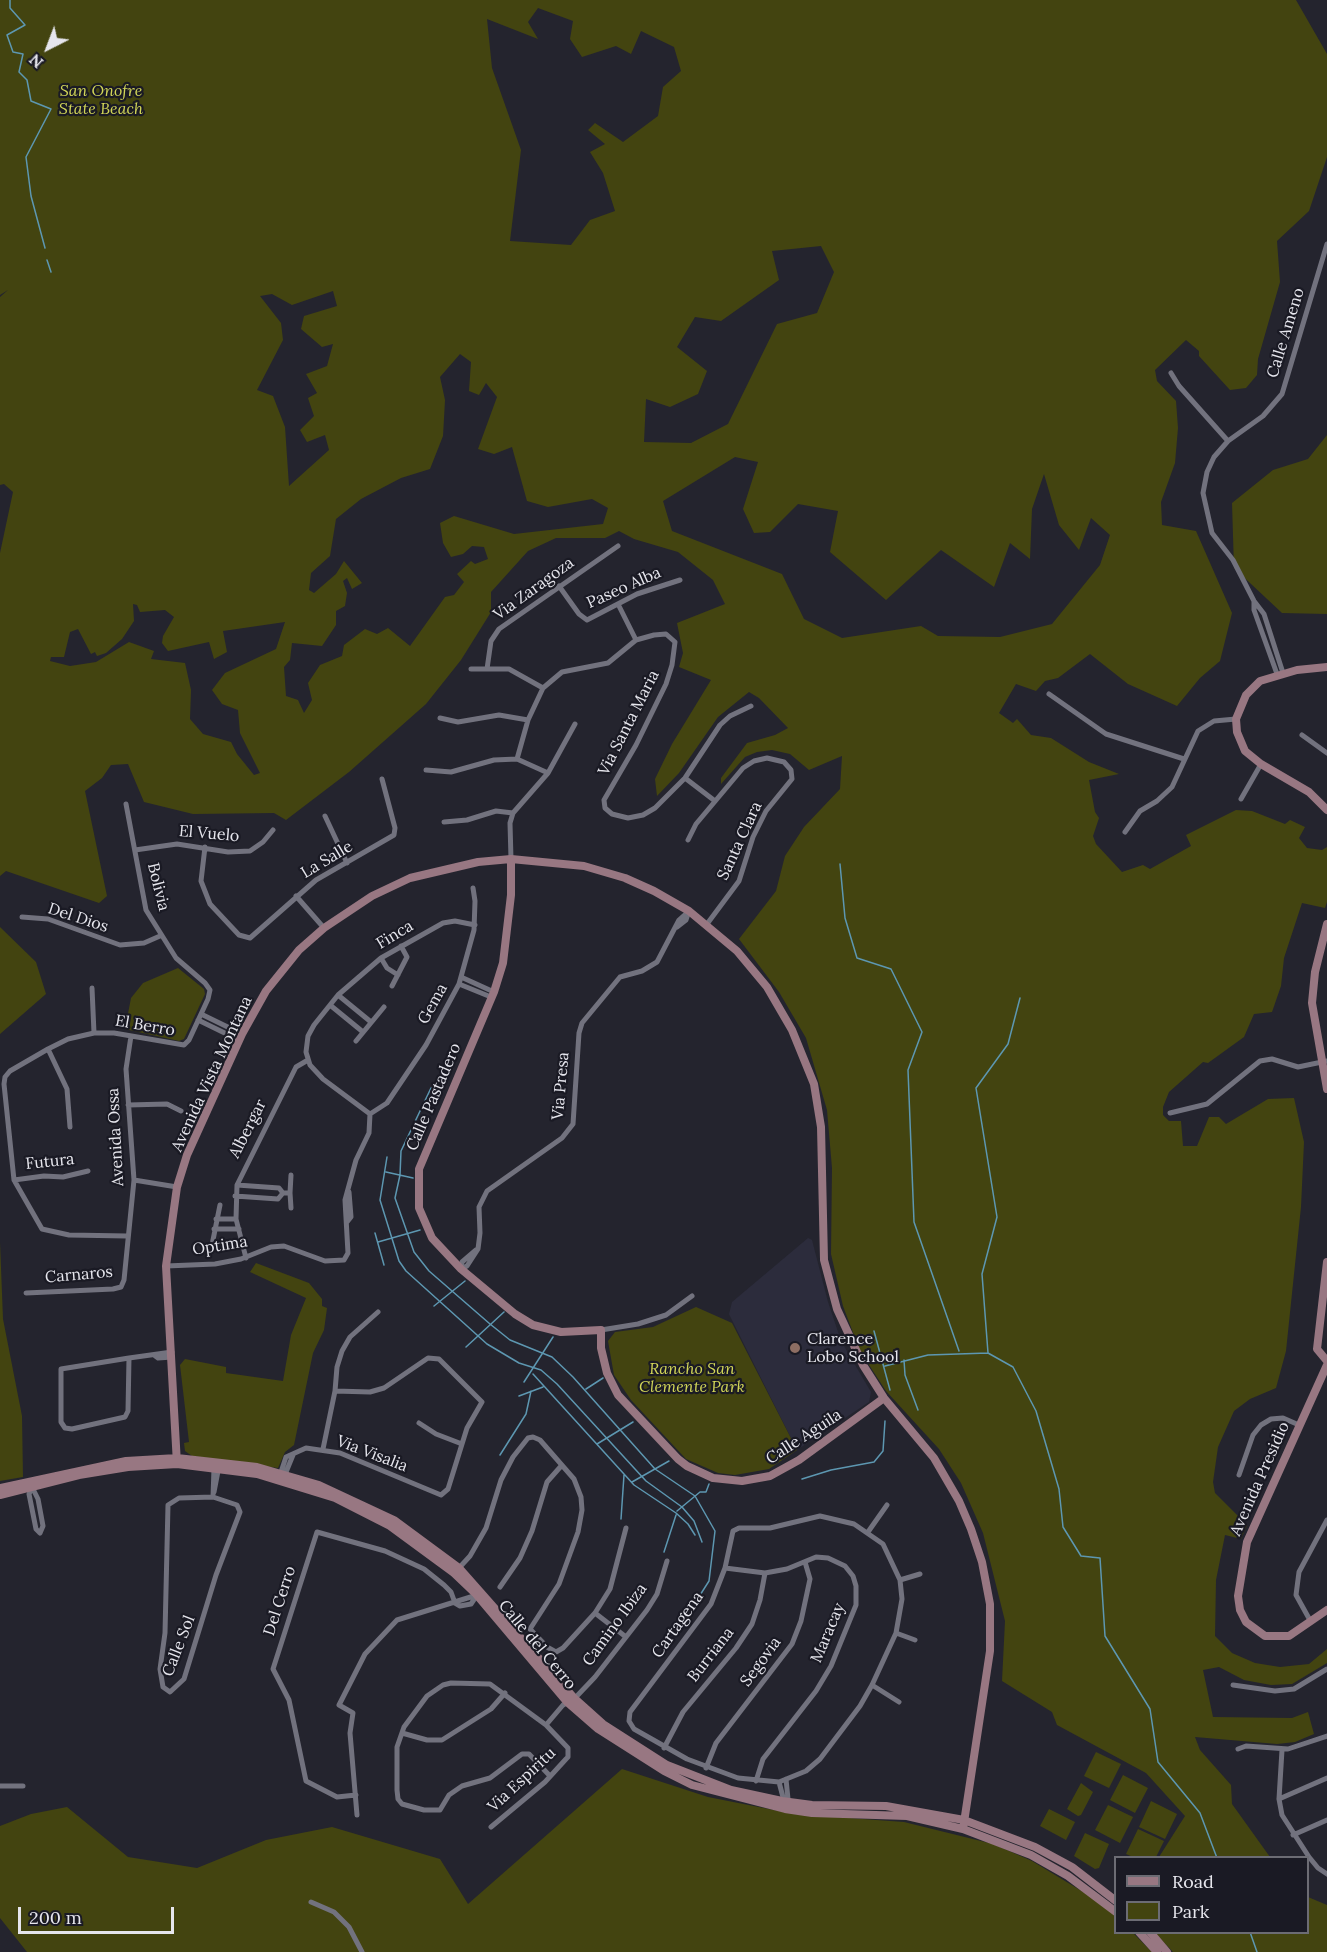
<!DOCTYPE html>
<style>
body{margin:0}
#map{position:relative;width:1327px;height:1952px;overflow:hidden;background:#24242e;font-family:Lora,serif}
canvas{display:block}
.legend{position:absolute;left:1114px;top:1856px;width:195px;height:78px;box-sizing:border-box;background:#1a1a24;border:2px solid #6c6c74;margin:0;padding:8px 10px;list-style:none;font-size:18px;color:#e6e6ed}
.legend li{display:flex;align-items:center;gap:12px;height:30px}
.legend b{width:30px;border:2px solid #6c6c74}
.north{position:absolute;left:18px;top:18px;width:60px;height:60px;-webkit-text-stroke:4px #1a1a24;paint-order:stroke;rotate:222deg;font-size:16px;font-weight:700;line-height:24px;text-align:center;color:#e6e6ed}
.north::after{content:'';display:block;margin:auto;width:21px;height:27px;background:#e6e6ed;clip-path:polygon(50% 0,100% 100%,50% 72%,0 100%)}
.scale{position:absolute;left:18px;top:1907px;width:156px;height:27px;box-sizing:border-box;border:3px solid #e6e6ed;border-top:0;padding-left:8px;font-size:18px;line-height:21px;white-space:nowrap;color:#e6e6ed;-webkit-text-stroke:4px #1a1a24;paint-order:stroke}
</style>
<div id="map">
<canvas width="1327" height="1952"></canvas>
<ul class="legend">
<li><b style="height:8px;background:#987782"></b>Road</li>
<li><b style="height:16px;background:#434410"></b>Park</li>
</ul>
<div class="north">N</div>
<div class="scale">200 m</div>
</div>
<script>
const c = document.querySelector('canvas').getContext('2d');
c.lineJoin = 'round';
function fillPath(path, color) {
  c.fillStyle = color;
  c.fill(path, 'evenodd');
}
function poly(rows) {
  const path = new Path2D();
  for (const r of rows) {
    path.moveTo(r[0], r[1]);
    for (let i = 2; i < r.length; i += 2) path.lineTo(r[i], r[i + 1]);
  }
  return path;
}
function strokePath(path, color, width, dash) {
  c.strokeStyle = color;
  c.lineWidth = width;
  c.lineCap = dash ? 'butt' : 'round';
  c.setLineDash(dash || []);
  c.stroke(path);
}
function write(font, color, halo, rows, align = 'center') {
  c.font = font + ' Lora,serif';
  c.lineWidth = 4.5;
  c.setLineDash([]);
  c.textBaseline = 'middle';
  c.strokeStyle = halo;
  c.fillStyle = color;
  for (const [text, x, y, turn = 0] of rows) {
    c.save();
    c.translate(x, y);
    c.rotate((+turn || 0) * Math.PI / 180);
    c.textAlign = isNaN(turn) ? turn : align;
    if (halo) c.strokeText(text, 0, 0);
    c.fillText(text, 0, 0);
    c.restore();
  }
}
fillPath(poly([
 [808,1238,812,1240,828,1302,841,1341,871,1392,869,1402,797,1450,729,1314,732,1302]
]), '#2c2c3c');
fillPath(poly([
 [0,0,1296,0,1327,54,1327,157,1309,211,1277,241,1280,282,1258,359,1257,375,1246,388,1230,390,1199,356,1199,351,1186,340,1155,370,1157,381,1176,401,1178,428,1175,463,1161,502,1162,525,1196,531,1232,613,1220,661,1200,678,1177,706,1128,684,1090,654,1058,678,1045,681,1036,691,1016,684,999,713,1013,723,1017,719,1031,735,1051,738,1089,762,1119,774,1089,780,1095,812,1099,818,1093,836,1096,844,1122,872,1143,865,1150,869,1191,846,1186,835,1236,810,1252,811,1285,824,1290,820,1305,827,1299,838,1307,848,1322,850,1327,847,1327,902,1325,908,1302,903,1284,958,1281,986,1272,1012,1254,1014,1244,1037,1208,1063,1203,1062,1169,1092,1163,1107,1163,1115,1169,1121,1181,1121,1183,1146,1197,1146,1209,1117,1219,1117,1226,1124,1268,1099,1294,1098,1304,1142,1301,1207,1286,1351,1276,1388,1250,1399,1234,1411,1218,1447,1213,1482,1215,1493,1247,1525,1241,1539,1225,1535,1216,1580,1215,1636,1232,1653,1255,1663,1280,1667,1309,1664,1327,1649,1327,1663,1292,1684,1271,1685,1244,1680,1219,1667,1203,1670,1213,1717,1292,1718,1308,1712,1314,1734,1295,1742,1277,1744,1195,1737,1200,1750,1231,1785,1232,1804,1270,1857,1159,1857,1185,1816,1146,1773,1057,1725,1052,1712,1002,1681,1005,1621,983,1533,961,1483,939,1449,886,1391,860,1351,843,1306,831,1254,832,1168,827,1110,806,1038,779,992,739,939,776,891,785,856,804,827,840,789,842,756,809,770,790,754,772,750,757,752,745,757,721,784,721,778,747,743,775,735,788,728,759,698,749,692,718,717,679,773,657,796,655,779,672,744,711,680,679,667,683,653,677,623,725,604,713,580,678,552,634,539,619,531,605,538,556,538,528,551,491,592,491,612,461,660,426,704,349,772,286,820,274,813,193,814,144,802,128,764,111,765,102,778,85,791,107,896,99,903,6,871,0,876,0,553,13,492,4,484,0,485,0,297,8,290,0,295],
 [538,8,573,21,570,39,582,57,616,46,631,54,641,31,674,47,681,71,663,87,658,116,623,142,595,123,588,130,605,144,590,152,603,173,615,211,590,220,571,245,510,241,521,150,492,68,487,19,538,39,528,22],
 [821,246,834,272,817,313,777,324,728,424,691,443,644,442,646,399,670,407,698,394,707,371,677,347,695,317,721,321,779,280,772,251],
 [333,291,337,306,304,316,301,329,322,347,333,344,327,366,306,374,317,393,308,398,314,416,300,430,307,442,325,435,329,450,289,486,285,427,273,396,257,390,283,340,281,323,260,296,272,294,292,305],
 [460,354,471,362,469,391,479,395,486,383,497,397,478,449,494,454,512,447,527,501,548,507,592,499,608,508,603,524,514,534,454,516,440,523,443,543,451,557,463,554,472,546,484,547,488,559,475,564,471,561,457,574,464,582,454,595,445,597,410,646,388,628,377,634,365,629,344,645,342,656,320,665,308,683,312,700,304,713,298,700,286,696,284,667,290,660,292,643,322,646,336,625,336,611,345,606,347,593,343,581,347,578,352,589,362,583,344,561,336,574,314,593,309,590,311,573,330,556,336,519,361,499,401,478,430,469,443,436,445,400,440,377],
 [735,457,758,462,743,509,754,533,770,532,798,504,838,511,830,552,886,600,941,550,994,587,1010,543,1030,559,1032,509,1044,474,1059,525,1079,550,1091,518,1110,535,1100,565,1052,624,1000,637,938,636,921,626,842,638,804,619,782,574,672,531,663,501],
 [133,604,137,605,140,612,165,610,174,617,163,636,162,643,168,651,209,642,214,659,227,652,223,631,285,622,276,649,225,673,212,690,222,704,238,710,240,733,260,773,254,775,237,754,231,742,203,734,190,719,191,690,185,663,151,659,154,651,129,642,96,662,70,666,50,661,51,657,64,657,70,632,78,629,91,654,95,652,97,656,106,653,122,639,134,621],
 [1327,435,1327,614,1282,613,1234,568,1232,503,1273,470,1308,459],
 [0,927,36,962,46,994,0,1034],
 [178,968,204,989,205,994,184,1039,179,1041,125,1029,131,998,143,983],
 [0,1242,3,1319,22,1416,23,1477,0,1481],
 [256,1263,309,1283,322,1299,322,1306,327,1308,324,1330,313,1353,294,1445,285,1452,278,1468,192,1456,185,1451,184,1443,189,1442,180,1365,185,1359,226,1367,226,1373,283,1381,291,1335,306,1298,250,1272],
 [696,1307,732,1323,797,1450,769,1469,735,1475,718,1473,686,1459,631,1400,614,1375,608,1341,615,1332,653,1327],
 [1096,1752,1121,1764,1109,1788,1084,1776],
 [622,1769,708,1797,794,1814,904,1822,993,1844,1032,1861,1098,1901,1115,1916,1116,1932,1133,1933,1152,1952,27,1952,0,1918,0,1826,31,1814,67,1807,128,1857,197,1868,266,1840,332,1827,440,1859,468,1904],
 [1123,1775,1148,1788,1135,1813,1110,1800],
 [1081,1783,1093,1792,1081,1815,1078,1816,1067,1809],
 [1151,1801,1177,1814,1165,1839,1139,1827],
 [1108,1805,1133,1817,1120,1843,1095,1830],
 [1049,1809,1075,1822,1066,1840,1040,1826],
 [1138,1829,1164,1841,1156,1857,1133,1857,1126,1854],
 [1085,1833,1109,1844,1099,1868,1095,1869,1074,1856],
 [1308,1897,1327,1905,1327,1952,1173,1952,1155,1933,1308,1932]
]), '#434410');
strokePath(poly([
 [10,0,10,8,25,25,7,35,13,52,23,54,19,72,27,80,31,101,51,109,26,157,31,196,45,248],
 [47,260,51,272],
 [840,864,845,918,857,958,891,969,922,1032,908,1070,914,1222,959,1351],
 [431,1088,401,1151,400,1175,395,1198,414,1252,429,1271,490,1324,510,1340,552,1357,573,1377,655,1469,695,1496,715,1531,709,1581,695,1603],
 [387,1157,380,1200,399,1261,406,1271,487,1344,519,1363,541,1370,557,1384,646,1481,682,1507,694,1521,702,1542],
 [386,1172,413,1178],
 [375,1233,384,1265],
 [378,1242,420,1230],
 [434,1306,465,1281],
 [874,1331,890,1390],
 [466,1347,504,1312],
 [988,1353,982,1274,997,1217,976,1088,1008,1044,1020,998],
 [904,1360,905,1375,918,1410],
 [885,1366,928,1355,988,1353,1013,1367,1036,1411,1059,1489,1063,1527,1081,1556,1100,1558,1105,1636,1150,1709,1158,1762,1200,1813,1217,1858],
 [533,1374,634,1485,676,1513,688,1524,695,1535],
 [524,1382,553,1337],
 [586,1389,603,1378],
 [519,1396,543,1387],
 [597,1444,633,1422],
 [500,1455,526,1414,531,1391],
 [802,1479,831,1470,874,1462,883,1451,885,1421],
 [632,1482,669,1461],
 [677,1511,700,1492,706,1492,709,1484],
 [621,1519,624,1475],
 [664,1552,676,1515],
 [1250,1932,1257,1952]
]), '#5d97b1', 1.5);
strokePath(poly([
 [1171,373,1179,386,1228,441],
 [559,586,579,614,587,620,637,594,680,580],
 [1254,601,1254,610,1277,674],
 [618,604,636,640],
 [471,669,509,669,543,688],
 [487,669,491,641,499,629,618,546],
 [1283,673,1264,614,1254,601,1233,560,1212,533,1203,493,1207,472,1214,457,1228,441,1263,416,1282,394,1327,244],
 [1049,694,1106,734,1184,759],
 [440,718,458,722,499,715,528,720],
 [1302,735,1327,753],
 [517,759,528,720,543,688,562,672,608,663,636,640,654,635,666,634,675,642,672,665,666,684,636,745,604,800,605,808,612,814,628,818,643,815,655,808,685,778,720,725,730,716,751,706],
 [426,770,451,772,494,760,517,759,548,773],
 [685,778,715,801],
 [1241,799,1261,764],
 [126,804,146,910,176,958,205,983,210,990,208,999,189,1040,184,1045,114,1033,94,1033,68,1039,48,1049,10,1071,5,1077,4,1084,14,1180,42,1229,69,1235,127,1236],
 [325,816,347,863],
 [444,822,467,820,496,811,513,813],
 [1125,832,1140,811,1157,801,1172,787,1198,731,1214,721,1236,719],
 [688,840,696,824,743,768,754,761,767,758,784,762,791,770,792,779,766,811,753,837,739,881,707,924],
 [205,847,201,881,210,904,239,935,250,938,316,880,394,835,395,828,382,779],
 [135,850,177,844,228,852,250,851,263,842,273,830],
 [511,859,510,823,513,813,548,773,575,724],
 [296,896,324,928],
 [22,917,48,919,120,945,144,943,160,936],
 [677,927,686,920,689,911],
 [381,958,387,968,398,975],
 [461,977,494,992],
 [459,984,491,997],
 [392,986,407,957,401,946],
 [92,988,94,1033],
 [338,995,371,1022],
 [330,1005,363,1032],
 [201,1014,242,1034],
 [198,1020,239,1040],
 [356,1041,384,1007],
 [48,1049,67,1089,70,1127],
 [128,1105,167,1104,181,1111],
 [1170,1113,1207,1104,1260,1061,1272,1059,1298,1067,1327,1061],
 [370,1114,323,1079,310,1065,306,1052,308,1036,314,1025,338,995,381,958,443,923,455,921,475,925],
 [370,1114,387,1103,426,1045,459,984,474,930,475,901,473,888],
 [14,1180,44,1176,63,1177,88,1171],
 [134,1180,177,1187],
 [237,1185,279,1188,283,1193,290,1193,291,1208],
 [290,1193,291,1175],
 [235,1196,278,1199,283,1193],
 [216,1219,236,1219],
 [347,1222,351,1217,349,1192],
 [214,1229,239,1229],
 [212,1245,220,1205],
 [246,1258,236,1219,237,1185,296,1067,308,1060],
 [166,1266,215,1264,241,1259,271,1247,284,1246,325,1261,344,1260,348,1253,345,1200,356,1160,369,1133,370,1114],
 [461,1269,467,1266,478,1249,480,1233,479,1207,487,1191,562,1138,573,1124,579,1033,582,1023,620,977,642,971,657,962,679,920,689,911],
 [461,1269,462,1262,476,1250],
 [26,1293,113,1289,121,1287,124,1280,134,1180,126,1069,131,1036],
 [601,1330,638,1324,666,1315,692,1296],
 [154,1355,158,1358,172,1357],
 [129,1358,128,1411,125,1417,72,1429,65,1428,61,1422,61,1369,129,1358],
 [129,1358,172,1352],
 [419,1423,436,1434,462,1444],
 [323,1449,335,1391,337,1367,342,1351,350,1337,378,1312],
 [280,1475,286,1457,306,1448,340,1453,441,1495,448,1489,467,1428,482,1402,439,1359,428,1358,384,1388,370,1392,335,1391],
 [1239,1475,1253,1435,1261,1425,1271,1419,1283,1418,1299,1425],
 [284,1477,293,1455],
 [31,1485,38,1499,43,1526,40,1533],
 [32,1488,29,1494,36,1529,40,1533],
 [214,1492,219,1466],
 [213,1497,237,1505,240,1512,216,1575,184,1679,170,1692,163,1687,160,1669,165,1633,168,1505,179,1498,213,1497],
 [213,1497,214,1468],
 [820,1516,854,1524,883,1544,900,1580,902,1599,896,1633,872,1685,860,1706,820,1759,806,1771,779,1782,738,1778,687,1759,634,1729,629,1721,630,1712,711,1604,725,1568,733,1531,739,1528,770,1528,820,1516],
 [868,1532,887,1505],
 [459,1568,470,1556,486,1528,501,1480,513,1457,528,1438,533,1437,540,1440,574,1479,581,1497,582,1510,578,1532,559,1584,530,1629,547,1647,556,1652,563,1648,595,1613,610,1589,626,1528],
 [725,1568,765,1573,787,1569,816,1557,828,1558,845,1566,853,1576,856,1586,856,1605,831,1666,816,1691,763,1759,756,1781],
 [900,1580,920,1574],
 [500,1587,520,1558,532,1531,547,1482,562,1465],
 [595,1613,626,1637],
 [1311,1622,1296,1595,1299,1572,1327,1520],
 [896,1633,915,1640],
 [872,1685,899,1702],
 [1233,1685,1275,1691,1294,1689,1327,1669],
 [546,1725,563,1705,576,1697,595,1677,647,1610,657,1594,667,1561],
 [402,1733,427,1740,442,1740,491,1709,505,1693],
 [664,1748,683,1712,736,1648,752,1624,760,1600,765,1573],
 [1238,1749,1246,1746,1288,1749,1327,1736],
 [1282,1750,1279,1799,1282,1815,1309,1857,1318,1868,1327,1874],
 [706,1768,716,1743,792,1644,801,1621,810,1579,805,1562],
 [779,1782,784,1801],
 [0,1786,23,1786],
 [356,1795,337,1797,306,1781,289,1700,273,1669,317,1532,385,1551,424,1569,444,1585,451,1592,455,1603,460,1606,471,1604,477,1595],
 [1279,1799,1327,1778],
 [785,1803,788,1799,786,1779],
 [357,1815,350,1733,353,1713,339,1705,365,1654,397,1620,477,1595],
 [491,1827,545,1782,566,1759,568,1757,568,1748,546,1725,490,1684,451,1683,443,1685,427,1696,404,1727,397,1747,397,1790,398,1799,402,1804,424,1810,440,1810,449,1795,462,1786,490,1778,522,1754,529,1754,550,1776],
 [1293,1835,1327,1820],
 [311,1902,334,1912,349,1927,362,1952]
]), '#72727e', 5);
strokePath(poly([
 [1327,667,1297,670,1260,681,1246,695,1236,719,1237,732,1245,751,1261,764,1309,792,1327,810],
 [511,859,511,895,503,963,494,992,419,1169,419,1208,432,1238,461,1269,515,1314,533,1325,561,1332,601,1330,601,1348,607,1373,618,1395,678,1459,687,1466,713,1478,742,1481,770,1476,799,1460,884,1398],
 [1327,924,1315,972,1312,1003,1327,1089],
 [1327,1262,1317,1349,1327,1361],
 [1327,1365,1247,1542,1238,1596,1240,1610,1246,1622,1265,1636,1289,1636,1327,1610],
 [177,1464,166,1266,177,1187,187,1155,242,1034,266,991,299,950,324,928,372,896,410,878,478,862,511,859,584,866,625,878,654,891,689,911,737,951,767,987,792,1030,814,1084,821,1127,824,1260,837,1309,863,1365,884,1398,934,1458,959,1501,971,1529,982,1562,990,1604,990,1651,963,1829],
 [0,1488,126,1461,177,1458,257,1467,319,1485,394,1520,459,1568,574,1698,603,1724,667,1765,731,1790,782,1801,812,1805,886,1806,964,1820,1035,1847,1072,1867,1116,1901],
 [0,1495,79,1475,128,1467,177,1464,257,1474,335,1498,390,1526,454,1573,475,1593,567,1702,598,1729,664,1771,692,1785,785,1809,812,1813,907,1816,963,1829,1031,1855,1068,1876,1116,1912],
 [1139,1932,1157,1952],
 [1150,1932,1167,1952]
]), '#987782', 8);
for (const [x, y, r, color] of [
 [795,1348,6,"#8d6e63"]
]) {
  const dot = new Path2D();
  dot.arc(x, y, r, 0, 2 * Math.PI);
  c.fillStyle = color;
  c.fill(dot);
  strokePath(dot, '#1a1a24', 2);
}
write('italic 16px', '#d2d658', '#1a1a24', [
 ["San Onofre",101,91],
 ["State Beach",101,109],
 ["Rancho San",692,1369],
 ["Clemente Park",692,1387]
]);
write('16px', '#e6e6ed', '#1a1a24', [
 ["Calle Ameno",1286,333,-73],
 ["Paseo Alba",624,588,-24],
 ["Via Zaragoza",534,589,-36],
 ["Via Santa Maria",629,723,-63],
 ["El Vuelo",209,834,5],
 ["Santa Clara",740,841,-65],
 ["La Salle",327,860,-31],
 ["Bolivia",158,887,76],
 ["Del Dios",78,918,18],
 ["Finca",395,935,-31],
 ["Gema",433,1004,-61],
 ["El Berro",145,1026,10],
 ["Avenida Vista Montana",212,1074,-65],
 ["Via Presa",561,1086,-85],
 ["Calle Pastadero",434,1097,-67],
 ["Albergar",248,1129,-63],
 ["Avenida Ossa",116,1137,-93],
 ["Futura",50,1162,-6],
 ["Optima",220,1246,-9],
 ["Carnaros",79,1275,-5],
 ["Calle Aguila",804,1437,-33],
 ["Via Visalia",372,1454,21],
 ["Avenida Presidio",1260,1479,-66],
 ["Del Cerro",280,1601,-72],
 ["Camino Ibiza",615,1625,-54],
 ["Cartagena",678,1625,-55],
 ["Maracay",828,1633,-67],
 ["Calle del Cerro",537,1645,50],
 ["Calle Sol",179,1646,-69],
 ["Burriana",711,1655,-52],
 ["Segovia",761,1662,-54],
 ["Via Espiritu",522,1780,-43]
]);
write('16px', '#e6e6ed', '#1a1a24', [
 ["Clarence",807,1339],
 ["Lobo School",807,1357]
], 'left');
</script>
